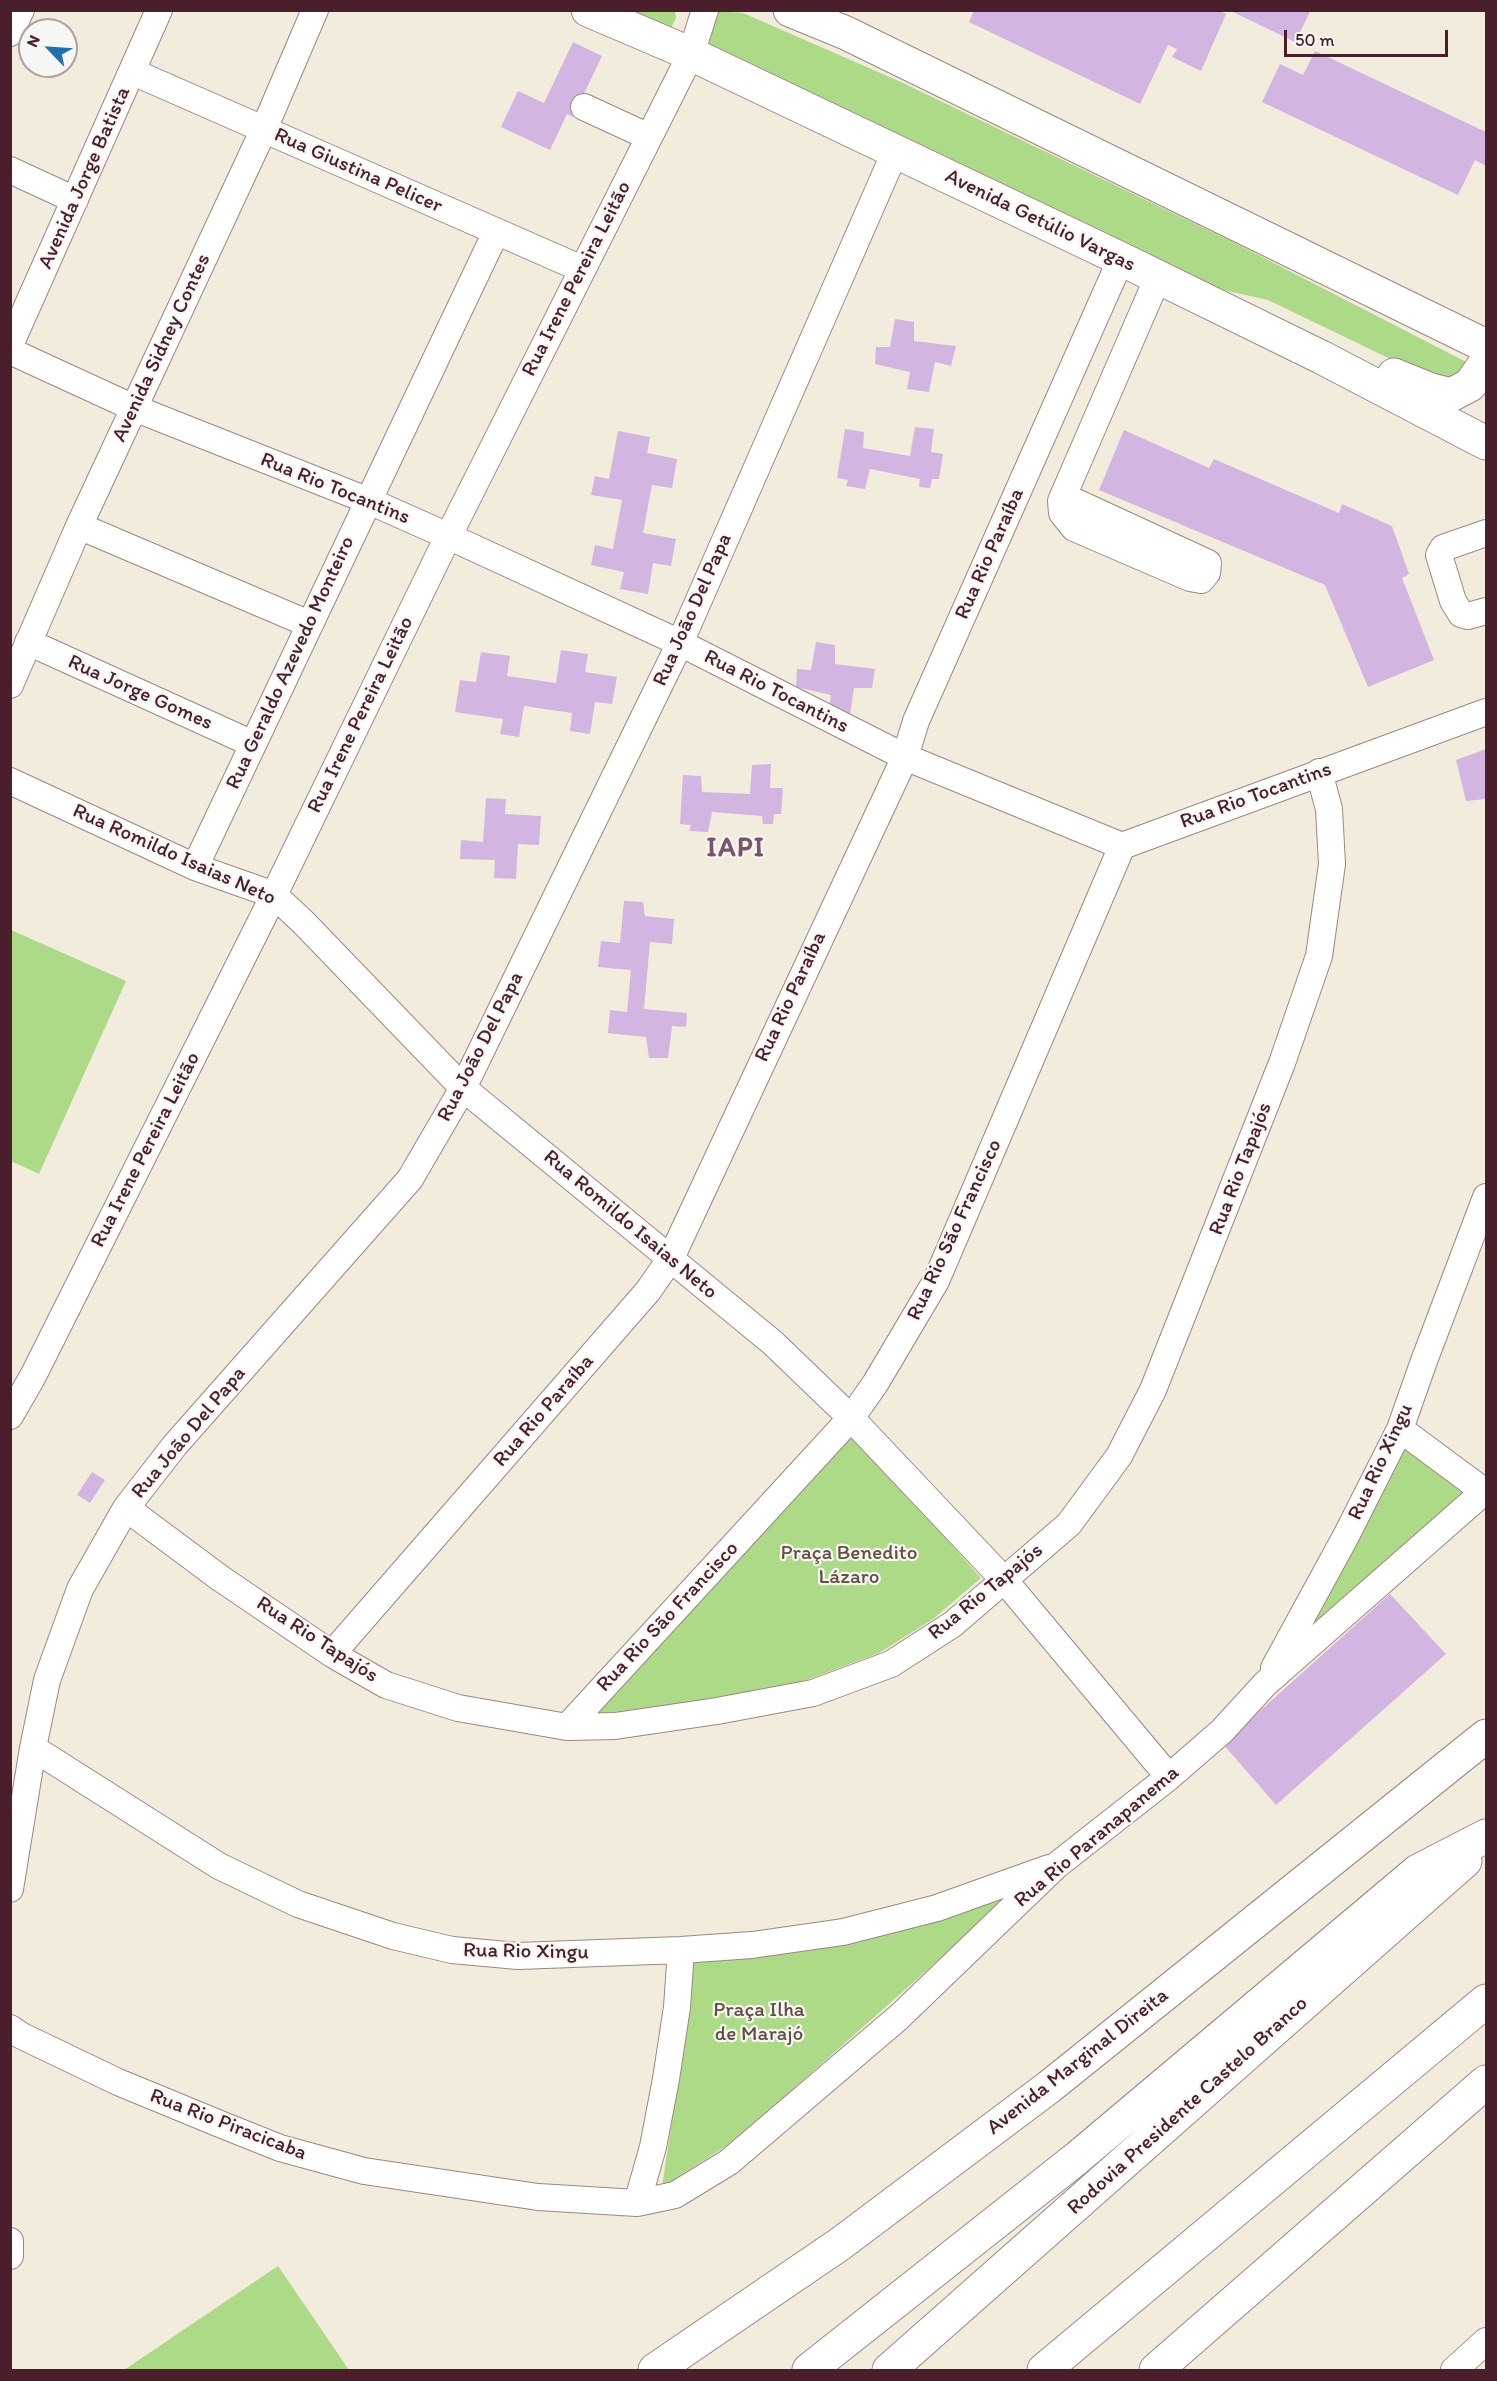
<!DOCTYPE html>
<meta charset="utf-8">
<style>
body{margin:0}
#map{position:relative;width:1497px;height:2381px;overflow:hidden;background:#f1ecdb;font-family:Itim,sans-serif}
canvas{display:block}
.frame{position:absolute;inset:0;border:12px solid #4a1f2b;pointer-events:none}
.north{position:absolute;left:18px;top:18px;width:60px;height:60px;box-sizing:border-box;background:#f6f6f2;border:2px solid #b1a0a2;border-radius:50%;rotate:295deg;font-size:16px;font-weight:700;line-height:24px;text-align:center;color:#4a1f2b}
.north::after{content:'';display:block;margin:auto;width:21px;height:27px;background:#1f6fb2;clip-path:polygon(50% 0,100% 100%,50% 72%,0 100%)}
.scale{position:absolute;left:1284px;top:30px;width:164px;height:27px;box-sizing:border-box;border:3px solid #4a1f2b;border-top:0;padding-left:8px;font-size:18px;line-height:21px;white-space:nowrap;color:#4a1f2b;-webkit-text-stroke:4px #f6f6f2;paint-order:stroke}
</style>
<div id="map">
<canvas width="1497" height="2381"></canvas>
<div class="frame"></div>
<div class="north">N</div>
<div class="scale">50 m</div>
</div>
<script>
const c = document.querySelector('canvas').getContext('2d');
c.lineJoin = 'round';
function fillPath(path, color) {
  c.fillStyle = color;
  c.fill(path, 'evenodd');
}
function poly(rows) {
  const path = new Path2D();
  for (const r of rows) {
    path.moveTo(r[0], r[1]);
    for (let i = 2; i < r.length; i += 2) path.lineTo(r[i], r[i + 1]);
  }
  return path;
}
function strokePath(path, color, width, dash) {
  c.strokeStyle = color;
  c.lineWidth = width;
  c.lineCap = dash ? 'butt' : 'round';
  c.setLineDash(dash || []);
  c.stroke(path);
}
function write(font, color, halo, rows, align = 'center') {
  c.font = font + ' Itim,sans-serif';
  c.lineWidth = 4.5;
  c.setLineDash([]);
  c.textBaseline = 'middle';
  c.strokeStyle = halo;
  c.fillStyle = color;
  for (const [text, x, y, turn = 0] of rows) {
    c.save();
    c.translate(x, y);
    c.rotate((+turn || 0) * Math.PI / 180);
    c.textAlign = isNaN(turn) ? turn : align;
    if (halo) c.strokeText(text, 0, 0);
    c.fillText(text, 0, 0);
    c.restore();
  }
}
fillPath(poly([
 [627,11,675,11,676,18,671,28,666,28],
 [718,11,743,13,901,82,1233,242,1472,365,1456,378,1440,379,1407,367,1268,300,1210,287,708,44],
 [11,930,126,981,39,1174,11,1161],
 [850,1431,981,1578,933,1619,879,1653,796,1684,717,1700,580,1721],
 [1403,1443,1465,1491,1315,1622],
 [1025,1883,737,2139,662,2187,686,2027,692,1951],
 [278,2266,349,2370,124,2370]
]), '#adda87');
fillPath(poly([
 [974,10,1218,10,1226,14,1201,71,1172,57,1177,49,1168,45,1140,104,969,22],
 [1229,10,1311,10,1295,42],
 [573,42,602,56,573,117,567,114,550,150,501,127,518,91,544,103],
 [1315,51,1486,132,1486,166,1475,160,1458,195,1262,102,1280,64,1303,75],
 [895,319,914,322,914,341,956,346,951,366,935,362,929,392,907,389,910,372,875,364,876,347,890,347],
 [915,427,934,429,931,452,943,454,939,479,932,479,930,488,919,487,920,479,870,469,865,489,846,486,848,480,837,478,845,429,864,432,863,448,910,456],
 [1124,430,1209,468,1214,459,1339,513,1342,504,1392,526,1409,574,1402,578,1434,660,1368,687,1325,585,1099,490],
 [618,431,650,437,647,453,677,459,672,488,652,485,643,533,676,539,671,566,653,563,648,594,620,589,624,572,591,565,595,545,613,549,622,500,591,495,595,476,609,479],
 [816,642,835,645,835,664,875,669,872,688,854,688,850,714,829,710,831,695,796,687,797,669,811,670],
 [561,650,588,654,585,672,617,677,612,704,595,702,590,734,570,731,572,713,524,706,519,737,500,734,503,719,455,712,460,680,476,682,481,652,510,656,507,676,556,683],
 [1486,749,1486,799,1466,801,1456,760],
 [771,764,770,788,783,788,781,814,774,814,773,824,763,824,762,816,712,812,708,832,689,831,691,825,680,824,683,775,701,776,702,792,750,794,752,765],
 [486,798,506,799,505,814,541,816,539,845,518,844,516,879,494,878,495,860,460,859,461,840,483,842],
 [624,901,643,902,645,916,674,919,672,944,650,942,644,1009,687,1013,686,1027,672,1026,668,1058,649,1058,646,1037,608,1033,610,1010,627,1012,631,970,598,967,601,941,620,943],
 [92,1472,105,1480,90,1503,77,1495],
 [1390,1594,1446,1654,1276,1805,1223,1744]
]), '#d2b6e1');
const minor = poly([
 [10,33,21,10],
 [133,72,582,269],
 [584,107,649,137],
 [10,170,75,200],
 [10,345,159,10],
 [10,351,134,408,369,501,448,536,680,643,905,757,1122,846,1486,712],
 [1063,496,1208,563,1207,573,1201,580,1190,578,1074,528,1062,513,1061,501,1158,277],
 [79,526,309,624],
 [1486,533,1443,548,1439,555,1453,601,1461,614,1468,616,1486,611],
 [28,642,253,744],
 [10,685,79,526,264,129,315,10],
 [10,781,195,867,274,895,303,922,463,1088,773,1343,851,1418,1005,1581,1169,1777],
 [195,867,496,232],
 [10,1416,33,1376,274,895,439,555,691,54,705,10],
 [1400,1429,1485,1492],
 [126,1508,220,1578,332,1654,386,1685,458,1708,567,1727,615,1726,717,1711,813,1693,891,1664,953,1624,1069,1524,1119,1456,1153,1390,1282,1063,1319,956,1332,864,1329,809,1319,772],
 [332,1654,648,1291,671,1258,905,757,916,721,1121,259],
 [1274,1668,1346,1536,1400,1429,1424,1361,1486,1197],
 [567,1727,851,1418,875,1384,936,1281,1122,846],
 [33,1748,219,1866,298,1904,393,1936,452,1950,518,1956,681,1950,752,1945,843,1932,937,1908,1049,1868],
 [10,1889,33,1748,47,1680,80,1589,126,1508,175,1445,410,1179,463,1088,680,643,895,152],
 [10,2028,20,2035,118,2082,220,2124,280,2148,364,2171,538,2197,637,2203,675,2195,729,2162,899,2017,1057,1865,1169,1777,1222,1731,1265,1684,1486,1490],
 [637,2203,653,2147,666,2079,677,2007,681,1950],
 [10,2241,10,2256],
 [1454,2370,1486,2341]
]);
const major = poly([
 [588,10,691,54,1121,259,1321,357,1486,443],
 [790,10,846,33,1486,346],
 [1394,375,1431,390,1451,395,1470,385,1486,362]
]);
const highway = poly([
 [655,2370,840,2244,1049,2087,1486,1736],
 [809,2370,1077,2158,1418,1871,1486,1836],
 [889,2370,1465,1861],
 [1044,2370,1486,2001],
 [1156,2370,1486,2082]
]);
strokePath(minor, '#9e8683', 28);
strokePath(major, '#9e8683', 35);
strokePath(highway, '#9e8683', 35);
strokePath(minor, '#fff', 26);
strokePath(major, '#fff', 33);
strokePath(highway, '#fff', 33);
write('21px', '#4a1f2b', '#f6f6f2', [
 ["Rua Giustina Pelicer",358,171,24],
 ["Avenida Jorge Batista",85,178,-66],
 ["Avenida Getúlio Vargas",1040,221,26],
 ["Rua Irene Pereira Leitão",577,279,-63],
 ["Avenida Sidney Contes",162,348,-65],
 ["Rua Rio Tocantins",335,489,22],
 ["Rua Rio Paraíba",990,554,-66],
 ["Rua João Del Papa",693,610,-66],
 ["Rua Geraldo Azevedo Monteiro",291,663,-65],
 ["Rua Rio Tocantins",776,692,27],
 ["Rua Jorge Gomes",140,693,24],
 ["Rua Irene Pereira Leitão",361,715,-64],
 ["Rua Rio Tocantins",1256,796,-20],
 ["Rua Romildo Isaias Neto",174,855,24],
 ["Rua Rio Paraíba",791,997,-65],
 ["Rua João Del Papa",481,1047,-63],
 ["Rua Irene Pereira Leitão",146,1150,-63],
 ["Rua Rio Tapajós",1241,1169,-69],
 ["Rua Romildo Isaias Neto",630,1225,40],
 ["Rua Rio São Francisco",955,1230,-65],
 ["Rua Rio Paraíba",544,1411,-49],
 ["Rua João Del Papa",189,1433,-50],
 ["Rua Rio Xingu",1381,1462,-65],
 ["Rua Rio Tapajós",986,1592,-39],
 ["Rua Rio São Francisco",668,1617,-47],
 ["Rua Rio Tapajós",317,1640,33],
 ["Rua Rio Paranapanema",1097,1837,-40],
 ["Rua Rio Xingu",526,1952,1],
 ["Avenida Marginal Direita",1078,2062,-38],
 ["Rodovia Presidente Castelo Branco",1188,2106,-42],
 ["Rua Rio Piracicaba",228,2125,21]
]);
write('21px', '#634e42', '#f6f6f2', [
 ["Praça Benedito",849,1554],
 ["Lázaro",849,1578],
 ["Praça Ilha",759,2011],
 ["de Marajó",759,2035]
]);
c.letterSpacing = '1.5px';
write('bold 27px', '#7a546b', '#f6f6f2', [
 ["IAPI",736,849]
]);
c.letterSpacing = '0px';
</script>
